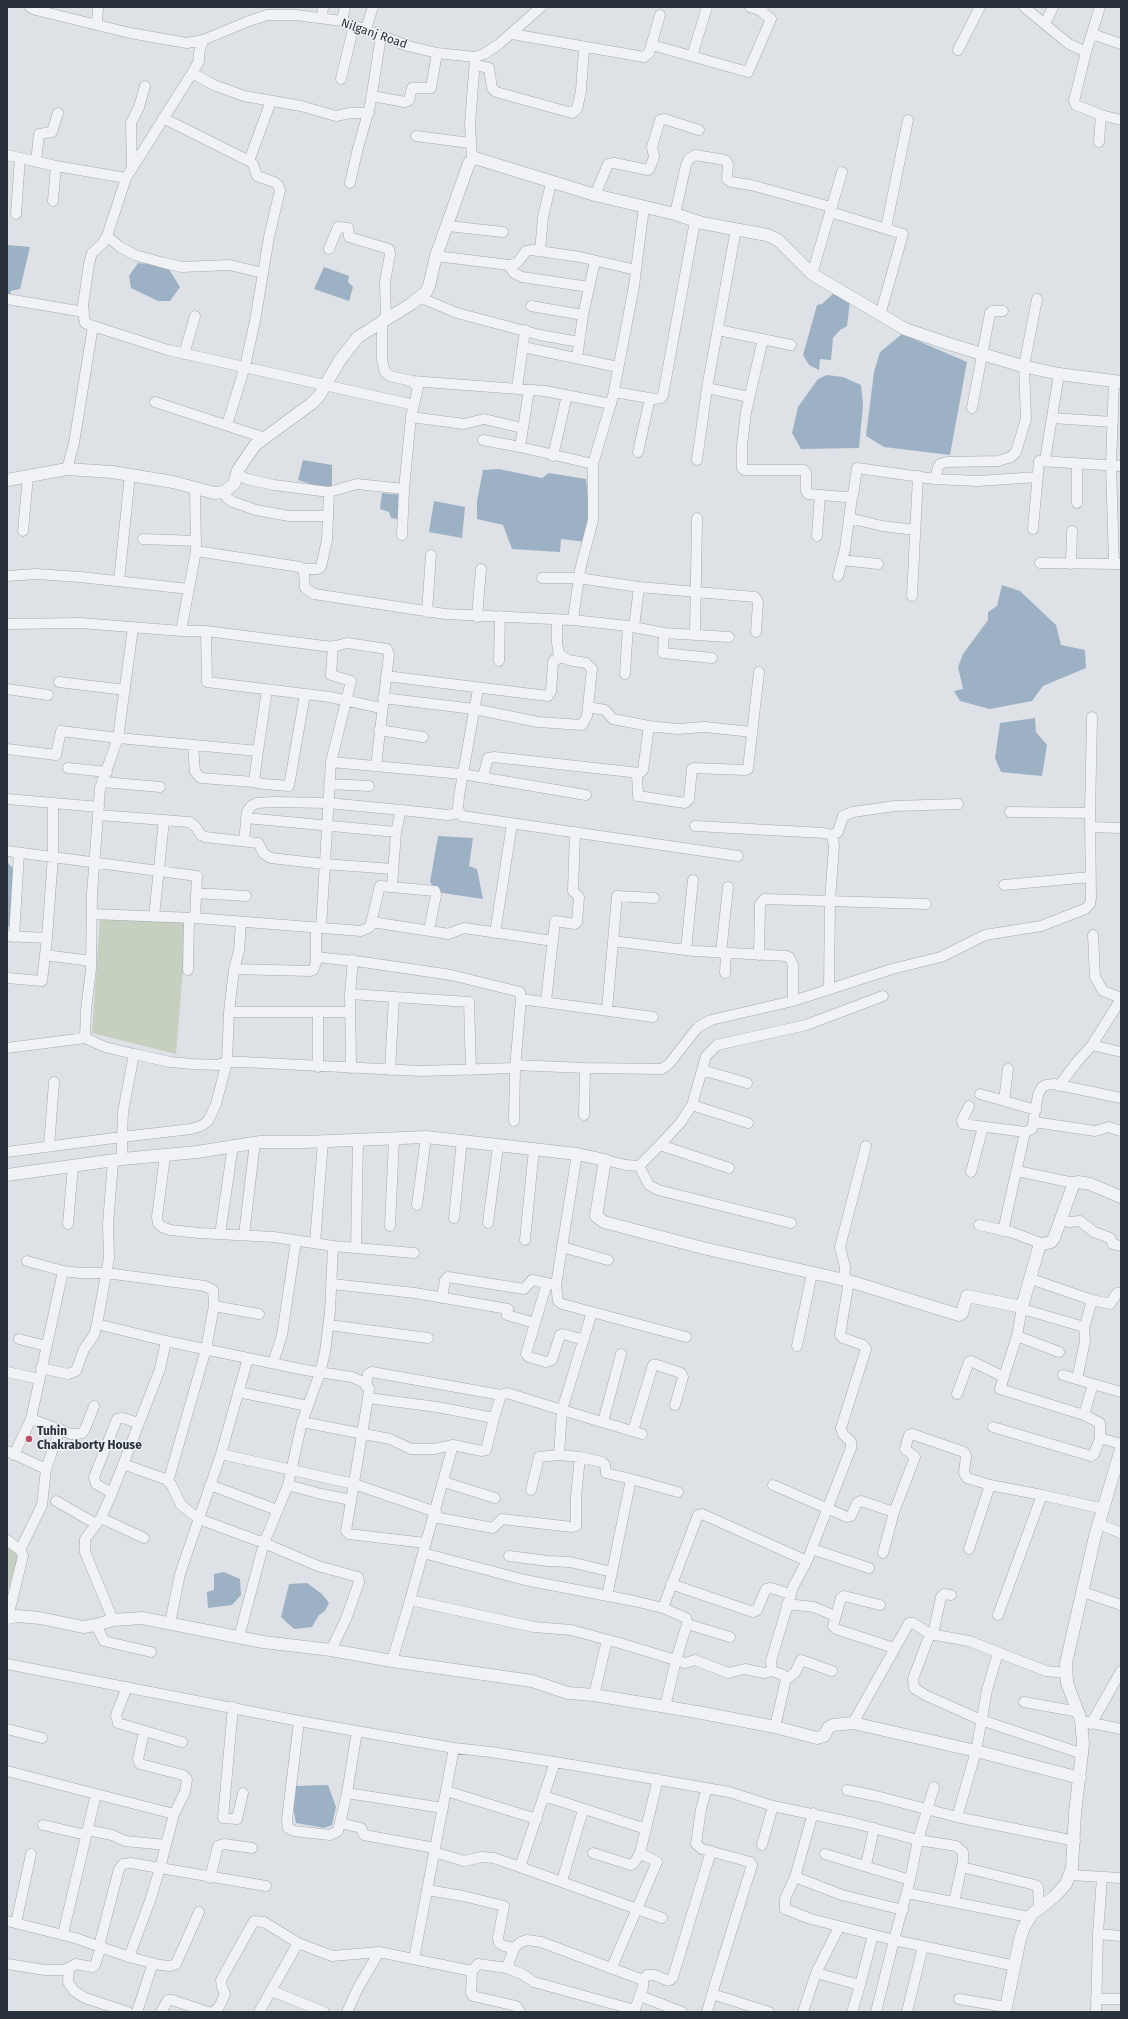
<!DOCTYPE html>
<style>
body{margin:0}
#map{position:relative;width:1128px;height:2019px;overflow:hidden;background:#dee2e6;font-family:"Fira Sans",sans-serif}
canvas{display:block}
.frame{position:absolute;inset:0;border:8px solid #29313c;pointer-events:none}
</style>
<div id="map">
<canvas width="1128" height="2019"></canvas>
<div class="frame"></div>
</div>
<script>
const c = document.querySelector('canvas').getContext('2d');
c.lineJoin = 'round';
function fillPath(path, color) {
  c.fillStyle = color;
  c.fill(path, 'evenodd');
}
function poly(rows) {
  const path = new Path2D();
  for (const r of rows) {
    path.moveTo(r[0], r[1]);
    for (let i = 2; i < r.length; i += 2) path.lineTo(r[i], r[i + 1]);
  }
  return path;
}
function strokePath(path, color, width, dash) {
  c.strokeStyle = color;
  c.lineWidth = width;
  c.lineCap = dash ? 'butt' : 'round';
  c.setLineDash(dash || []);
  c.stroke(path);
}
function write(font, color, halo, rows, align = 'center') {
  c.font = font + ' "Fira Sans",sans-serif';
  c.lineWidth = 3;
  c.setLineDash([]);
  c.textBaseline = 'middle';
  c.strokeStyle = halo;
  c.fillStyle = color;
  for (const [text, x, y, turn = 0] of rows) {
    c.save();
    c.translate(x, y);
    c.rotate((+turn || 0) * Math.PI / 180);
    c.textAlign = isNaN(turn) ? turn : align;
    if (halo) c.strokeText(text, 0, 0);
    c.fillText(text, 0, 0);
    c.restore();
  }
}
fillPath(poly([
 [100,918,187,921,176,1054,92,1033],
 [7,1545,19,1553,7,1593]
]), '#c5d0c0');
fillPath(poly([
 [7,245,30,247,20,289,11,291,10,297,7,296],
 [138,263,167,266,180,287,170,301,158,301,131,288,129,276],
 [324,267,349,276,348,282,353,287,349,301,314,289],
 [834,293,850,301,847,326,840,330,833,338,831,360,820,359,819,370,809,365,803,355,817,305,822,304],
 [902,334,967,362,950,455,884,447,866,436,874,372,880,352],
 [827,375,843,377,861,385,863,405,859,448,801,449,792,433,798,407,818,379],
 [303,460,332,465,332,487,319,487,298,480],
 [499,469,542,478,549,473,586,479,589,509,586,542,561,539,560,552,512,549,503,525,477,519,477,501,483,470],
 [382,493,401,495,402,520,391,518,389,512,380,509],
 [434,501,465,507,462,538,429,532],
 [1002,585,1020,591,1056,625,1061,645,1085,650,1086,668,1043,686,1032,701,990,709,960,701,954,691,963,689,958,667,963,654,988,620,988,612,997,606],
 [1035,718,1036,732,1047,745,1042,776,1001,772,995,758,1000,723],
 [438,836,473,838,469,866,477,869,483,899,436,892,430,882],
 [7,862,13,868,14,921,7,928],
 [224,1572,240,1579,241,1595,232,1605,208,1608,207,1592,214,1590,214,1574],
 [307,1583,322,1594,329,1603,325,1611,319,1615,312,1627,294,1629,281,1617,289,1584],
 [328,1785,336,1807,332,1825,324,1828,296,1823,293,1808,295,1786]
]), '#9cb1c4');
const minor = poly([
 [30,7,36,10,130,33,187,43,203,40,249,21,267,15,296,15,342,21,408,46,437,53,475,57,484,54,499,44,541,7],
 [750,7,762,11],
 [1024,7,1069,44,1086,52],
 [322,18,323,7],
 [342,21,345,7],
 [97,24,98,7],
 [1045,24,1053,7],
 [366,29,373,7],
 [512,34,644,57,649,53,660,15],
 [1092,34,1121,44],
 [652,45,748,72,771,19,762,12,763,7],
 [958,50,980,7],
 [692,56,707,7],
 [475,65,489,68,492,88,496,92,572,113,577,109,581,91,584,48],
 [192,73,214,85,244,96,301,106,336,116,350,113,369,113],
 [341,79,354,25],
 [372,96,405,102,409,100,412,88,431,88,437,53],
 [1101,115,1121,120],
 [163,118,249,161,253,164,257,176,274,182,278,185,280,190,269,237,255,321,245,366,227,425],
 [416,136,470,143],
 [1099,142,1101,115,1076,105,1074,101,1086,52,1100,7],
 [7,155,56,166,126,178,107,236,102,244,92,253,89,264,83,305,84,318,85,323,93,326,74,443,67,469],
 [472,159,470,124,475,59],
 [249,161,271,101],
 [36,162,39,134,52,132,58,113],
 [132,168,131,123,139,107,145,86],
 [126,178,194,70,199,61,199,53,203,40],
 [350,183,358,148,370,106,381,36],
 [595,195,608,164,614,163,648,170,650,168,654,157,652,147,660,120,664,119,699,130],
 [53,201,56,166],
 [830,212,903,234,880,315],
 [16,214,20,158],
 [675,214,686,165,689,159,695,155,725,160,728,164,727,179,731,182,751,185,831,207],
 [448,226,503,232],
 [886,228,908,120],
 [107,236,120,247,135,255,164,263,182,267,229,265,263,273],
 [329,249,338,227,348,228,349,237,389,249,390,254,385,282,386,318],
 [540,251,543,217,551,183],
 [436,256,509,265,517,263,526,251,532,250,580,257,636,270],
 [509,265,514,273,522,277,589,287],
 [812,274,842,172],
 [421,298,457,313,540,335,579,342],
 [7,299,84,312],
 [531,306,583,315],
 [382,320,382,360,385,372,390,376,412,381,418,388,411,417,404,489],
 [93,326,168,350,414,405],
 [718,330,791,345],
 [763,339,746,412,742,446,742,468,744,470,804,470,806,473,806,491,808,494,845,497,853,495,857,468,935,479,978,481,1038,477],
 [523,347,618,367],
 [184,354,195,316],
 [577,358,583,315,595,261],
 [412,381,545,391,611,404],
 [707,388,749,397],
 [517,389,525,330],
 [529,390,520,447,593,464],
 [614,392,655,399,661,398,663,395,695,221],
 [155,402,265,438],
 [972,408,990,313,992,311,1003,311],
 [411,417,464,424,484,419,522,428],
 [1052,418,1113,422],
 [483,440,520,447],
 [638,452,650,398],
 [553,456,567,395],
 [697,460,707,388,736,229],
 [1045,460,1059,374],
 [1077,463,1077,503],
 [237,474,247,479,274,485,329,492,357,484,404,489,402,535],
 [935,479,938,467,940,464,947,462,998,461,1011,457,1016,452,1026,419,1024,366,1037,299],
 [195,488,196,551],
 [224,492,227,498,233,502,256,510,289,516,328,516],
 [849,518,882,526,915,530],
 [1033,529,1039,461,1121,466],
 [23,531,28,476],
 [817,536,820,495],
 [143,539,196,541],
 [842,560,878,564],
 [1040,563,1121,564],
 [1071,564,1072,531],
 [1114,564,1111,465,1114,381],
 [303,569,317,569,321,567,327,540,329,492],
 [7,576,36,574,80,577,189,589],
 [838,576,845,549,852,497],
 [542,578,578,578,639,587,755,597,758,602,756,632],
 [119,581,130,475],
 [912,596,918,476],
 [427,612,431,555],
 [477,617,481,569],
 [573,620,580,570,593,520,593,464,613,396,634,286,644,207],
 [7,624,80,623,181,631],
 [634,627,639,587],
 [133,628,118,738,258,751,267,690],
 [206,631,332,647,347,643,387,649,389,654,376,766],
 [664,633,663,653,712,658],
 [695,635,697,518],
 [499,661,500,616],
 [625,674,628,626],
 [386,676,548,696,551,691,553,663,554,660,562,658],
 [59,682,125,690],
 [7,689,48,695],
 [478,689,459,796,458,809,462,816,738,856],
 [383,698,474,709,538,722,582,725,587,716,592,669,586,663,568,660,559,654,557,643,557,619],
 [588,707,605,710,613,719,649,726,677,729,705,727,752,732],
 [381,708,330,697,207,682,206,631,181,631,196,551,300,567,304,572,305,588,314,594,445,614,573,620,628,626,664,633,729,637],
 [379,730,423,737],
 [193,745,195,772,201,778,254,782],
 [7,749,56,755,61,731,118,738,100,788,92,894,91,969,86,1010,85,1038,7,1048],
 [258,751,254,782,264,784,289,786,305,694],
 [331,762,462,774,586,795],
 [68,768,107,772],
 [637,773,638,796,685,803,689,799,692,769,694,768,745,770,748,769,759,672],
 [483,777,488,758,494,757,640,773,643,770,649,726],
 [103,782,160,787],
 [329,784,369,786],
 [7,799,99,807],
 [1010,812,1090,813],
 [99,815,189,822,195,826,201,835,205,837,258,843,264,854,271,858,324,864,393,869],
 [246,818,396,832],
 [695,826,824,833,832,835,834,846,830,900,829,989],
 [1090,827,1121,828],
 [832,835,838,832,843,816,853,812,895,806,958,804],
 [244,841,247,812,251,806,257,803,274,802,328,803,401,810],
 [7,851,197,876,195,918,361,931,370,927,380,886,435,891,436,895,429,930],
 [1004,885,1090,877],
 [392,886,396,832,401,810,448,815,459,813],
 [196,893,246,896],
 [92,914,195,918],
 [154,917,164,820],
 [372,922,443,933,448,934,464,928,553,941],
 [321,928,331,762,351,681,331,675,333,646],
 [495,933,512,824],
 [1093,935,1095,977,1103,991,1121,998],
 [7,936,47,938],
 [14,937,19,853],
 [613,941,694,951,786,956,789,957,793,965,793,1001],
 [686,950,693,880],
 [721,953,728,887],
 [45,955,91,961],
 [759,955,760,904,764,899,926,904],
 [316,957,363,962,451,975,520,992,521,999,515,1068,514,1121],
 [234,969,239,951,241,922],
 [188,970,189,918],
 [725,973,726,953],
 [7,978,42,981,47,938,53,856,53,804],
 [350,994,469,1002,471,1070],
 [521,999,653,1017],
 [546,1001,555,921,575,924,577,922,579,897,573,891,575,832],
 [607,1010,617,896,654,898],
 [229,1012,350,1012],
 [85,1038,105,1047,134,1054],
 [1092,1045,1121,1052],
 [515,1065,585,1068,662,1069,669,1064,698,1027,711,1020,793,1001,892,969,941,957,985,935,1041,926,1085,909,1090,904,1091,898,1090,813,1092,717],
 [318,1067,318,1012],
 [351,1068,350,994,353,960],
 [390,1070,394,997],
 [702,1070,747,1083],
 [1059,1086,1076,1063,1092,1045,1121,999],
 [980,1094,1036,1110],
 [1004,1100,1008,1069],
 [692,1105,748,1123],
 [969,1106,962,1120,963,1124,1025,1132,1032,1129,1038,1095,1042,1087,1046,1085,1054,1084,1121,1098],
 [584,1115,585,1068],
 [1034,1122,1095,1131,1109,1127,1121,1131],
 [358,1140,356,1248,414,1253],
 [660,1145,729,1168],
 [49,1146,54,1082],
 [7,1152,122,1137,123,1112,134,1054,170,1062,193,1064,217,1065,227,1062,243,1062,421,1071,515,1068],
 [577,1154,556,1285,558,1301,562,1304,592,1312,562,1410,642,1434],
 [165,1156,157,1217,158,1223,162,1227,170,1230,199,1233,274,1237,333,1246],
 [122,1159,122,1137,191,1129,201,1126,208,1121,216,1104,227,1062,229,1012,234,969,310,971,313,970,316,963,316,928],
 [605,1160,626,1165,639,1166,660,1145,681,1122,692,1105,706,1056,717,1045,806,1025,883,996],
 [113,1161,108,1224,109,1258,97,1324,166,1341],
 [639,1166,649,1185,658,1190,791,1223],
 [1017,1171,1074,1183],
 [971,1172,983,1127],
 [417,1205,426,1137],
 [454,1218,462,1140],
 [1062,1219,1069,1222,1080,1221,1094,1232,1110,1238,1113,1244,1121,1246],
 [488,1223,498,1146],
 [68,1224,73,1166],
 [979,1225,1011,1232,1043,1244],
 [390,1226,394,1139],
 [1003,1231,1025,1132],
 [220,1234,233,1145],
 [244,1235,255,1142],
 [525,1240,534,1149],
 [315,1243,323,1141],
 [562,1247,608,1260],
 [356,1248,333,1246,330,1312,325,1352,320,1373,302,1422,390,1439,411,1449,434,1449,453,1445,410,1600,534,1627,571,1630,623,1644,685,1663,695,1660,728,1673,745,1669,764,1673,772,1671],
 [27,1261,63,1271,80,1273,106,1273,205,1286,213,1290,214,1306,206,1349,168,1482],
 [844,1280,845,1267,840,1247,866,1146],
 [332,1284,415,1293,508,1309,507,1315,535,1323,526,1354,529,1357,546,1362,552,1360,560,1335,563,1334,584,1340],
 [442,1298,445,1280,448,1277,524,1289,532,1280,556,1285],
 [1092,1300,1110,1304,1117,1293,1121,1293],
 [214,1306,259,1314],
 [1022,1307,1017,1336,1000,1389,1084,1415,1093,1384,1121,1392],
 [1022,1309,1081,1326,1085,1325,1092,1300,1031,1279],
 [592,1312,686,1337],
 [535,1323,547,1283],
 [329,1325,428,1338],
 [1017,1336,1059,1352],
 [19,1339,46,1346],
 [797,1346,812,1273],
 [273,1363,282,1335,296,1241],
 [41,1368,68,1374,76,1371,84,1349,94,1335,97,1324],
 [7,1372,39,1379],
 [1063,1375,1093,1384],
 [1077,1379,1085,1341,1084,1326],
 [366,1386,368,1374,372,1372,501,1395],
 [238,1392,308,1406],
 [957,1394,969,1362,971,1361,1004,1377],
 [1084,1415,1100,1423,1100,1438,1121,1444],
 [31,1419,71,1434,77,1434,82,1433,85,1429,94,1406],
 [603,1422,621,1354],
 [993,1427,1091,1456,1094,1454,1100,1438],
 [633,1431,653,1365,657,1365,681,1373,683,1377,675,1405],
 [453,1445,482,1451,486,1450,494,1418],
 [7,1451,46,1469],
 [221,1454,354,1484,436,1512],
 [14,1455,31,1419,63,1271],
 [580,1457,602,1462,605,1465,606,1473,631,1479,607,1596],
 [123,1464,165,1479,171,1484,181,1505,199,1519,264,1543,318,1566,358,1577,359,1582,346,1619,331,1650],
 [631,1479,678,1492],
 [444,1482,495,1498],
 [210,1485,277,1510],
 [288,1485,321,1494,351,1500],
 [773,1485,847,1517,851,1516,857,1503,861,1501,894,1512,915,1457,905,1449,909,1435,912,1434,964,1452,966,1456,964,1473,967,1478,990,1485,1042,1495,998,1615],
 [531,1490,539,1457,559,1455],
 [112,1493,96,1484,94,1477,117,1419,123,1418,138,1423],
 [1042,1495,1104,1509],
 [56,1501,96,1524],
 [101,1518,144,1538],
 [1099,1524,1121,1533],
 [7,1540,21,1551,23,1556,8,1617],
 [425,1543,349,1534,346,1531,368,1398,437,1407,494,1418,501,1395,507,1393,562,1410,559,1455,580,1457,576,1497,576,1526,572,1527,502,1519,493,1528,434,1517],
 [812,1549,869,1568],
 [969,1549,990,1485],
 [20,1550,42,1505,46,1469,60,1429],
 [423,1553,525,1580,634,1601,663,1608,686,1618,687,1624,676,1660,665,1707],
 [883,1553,894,1512],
 [509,1556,548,1561,570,1562,612,1572],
 [671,1584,753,1612,757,1610,766,1589,771,1588,790,1594],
 [1083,1592,1121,1605],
 [787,1604,814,1607,835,1616],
 [880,1605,844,1596,841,1598,833,1626,836,1629,894,1648],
 [663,1608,698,1515,702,1514,807,1561],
 [113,1620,85,1552,85,1539,101,1518,112,1493,160,1369,166,1341,305,1370,352,1377,363,1382,369,1388,368,1398],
 [170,1623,180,1574,221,1454,248,1358],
 [687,1624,730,1637],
 [96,1625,104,1641,151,1652],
 [930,1634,913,1679,914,1688,925,1695,981,1720,1083,1754],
 [933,1634,941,1597,944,1594,951,1595],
 [239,1637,264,1543,288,1485,302,1422],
 [392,1661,410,1600],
 [7,1664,299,1721,454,1748],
 [786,1679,795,1673,801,1660,832,1671],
 [127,1687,116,1715,118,1723,182,1742],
 [594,1695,607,1640],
 [1024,1702,1079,1712],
 [233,1707,223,1818,237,1819,243,1793],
 [299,1721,287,1819,288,1828,294,1831,330,1835,338,1831,347,1793,357,1731],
 [1087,1722,1121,1729],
 [853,1723,909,1623,913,1623,930,1634,969,1641,1046,1671,1066,1673],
 [1091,1724,1121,1671],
 [775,1727,786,1679,783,1675,772,1671,771,1661,793,1587,807,1561,851,1448,851,1442,843,1434,841,1428,866,1349,863,1345,843,1338,840,1335,849,1281],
 [7,1729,42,1738],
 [144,1732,138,1759,140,1764,183,1775,187,1779,185,1792,174,1814],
 [555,1762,520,1867,662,1918],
 [7,1771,96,1794],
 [934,1787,918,1840,956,1846,963,1852,963,1861,954,1902],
 [707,1788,701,1809,696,1844,702,1849,750,1862,752,1865,712,1994,769,2012],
 [847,1790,876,1796,957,1817,1075,1841],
 [446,1791,537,1819],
 [347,1793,443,1808],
 [544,1796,646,1829],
 [813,1813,795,1877,785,1899,785,1909,811,1919,894,1940,876,2012],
 [957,1817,976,1751,987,1690,998,1653],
 [340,1823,361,1828,364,1835,435,1848],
 [43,1825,86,1835],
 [87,1830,112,1835,125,1841,166,1845],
 [762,1845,773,1806],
 [434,1852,464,1861,482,1857,494,1858,520,1867],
 [593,1853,631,1865,634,1863,640,1853,658,1779],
 [825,1854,910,1880],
 [866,1865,874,1828],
 [962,1867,1035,1885,1038,1887,1039,1908],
 [1070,1875,1121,1878],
 [795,1877,842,1895,903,1910],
 [210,1878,218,1846,224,1844,252,1848],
 [562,1881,583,1810],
 [427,1890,463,1896,504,1906,498,1938,499,1943,504,1946,514,1948,521,1942,527,1940,541,1942,643,1980,643,1987,634,2012],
 [907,1893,1029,1917],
 [7,1921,75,1938,129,1957,150,1901,160,1868,266,1886],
 [16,1923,31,1854],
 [63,1934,96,1794,174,1814,160,1868,131,1863,123,1864,119,1869,99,1946],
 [1098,1934,1121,1936],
 [129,1957,160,1965,170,1966,176,1964,199,1912],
 [414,1959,454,1748,491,1752,579,1766,729,1792,773,1806,854,1823,918,1840,910,1880,894,1940,1015,1966],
 [7,1964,45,1970,64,1970,76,1964,92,1967,95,1965,101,1947],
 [612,1967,657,1862,640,1853],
 [507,1968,522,1974,534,1982,635,2010],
 [69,1969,68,1982,74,1991,85,1998,128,2012],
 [472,1971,478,1964,507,1968,514,1948],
 [816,1973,860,1985,852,2012],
 [643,1980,647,1975,654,1975,667,1980,670,1980,673,1977,711,1851],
 [860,1985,873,1935],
 [272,1991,324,2012],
 [640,1996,682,2012],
 [959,1999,1006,2007],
 [1096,1999,1121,1999],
 [137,2012,153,1963],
 [161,2012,168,2000,172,2000,208,2012],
 [213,2012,219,2007,225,1994,222,1987,221,1980,254,1921,264,1922,298,1943,332,1956,379,1952],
 [259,2012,298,1943],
 [347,2012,358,1988,379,1952,472,1971,471,1993,473,1996,516,2006,520,2012],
 [707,2012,712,1994],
 [803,2012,816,1973,839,1927],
 [907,2012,923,1946],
 [1096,2012,1098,1934,1102,1877]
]);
const tertiary = poly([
 [7,480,67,469,112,472,173,482,214,493,224,492,234,484,238,470,255,445,311,404,319,396,340,360,358,337,411,304,426,292,429,286,436,256,469,163,475,158,595,195,675,214,702,223,767,235,778,240,812,274,905,329,949,344,1022,366,1059,374,1121,382],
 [7,1175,122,1159,197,1152,260,1142,305,1142,426,1137,577,1154,605,1160,596,1216,604,1222,703,1248,849,1281,959,1315,962,1313,967,1296,1022,1307,1039,1247,1043,1244,1051,1242,1054,1238,1074,1183,1078,1182,1090,1184,1121,1197],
 [7,1618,17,1616,40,1618,83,1627,96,1625,113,1620,142,1618,263,1642,331,1650,392,1661,532,1681,568,1693,594,1695,697,1712,775,1727,817,1738,824,1736,829,1727,833,1725,853,1723,976,1751,1080,1778],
 [1005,2012,1020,1939,1024,1927,1032,1914,1055,1896,1066,1884,1072,1868,1075,1813,1083,1743,1081,1720,1067,1683,1066,1663,1095,1536,1121,1449]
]);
strokePath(minor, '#a4a9b0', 11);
strokePath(tertiary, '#a4a9b0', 13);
strokePath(minor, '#f1f2f5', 10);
strokePath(tertiary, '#f1f2f5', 12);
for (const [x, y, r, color] of [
 [29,1439,4,"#c34c64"]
]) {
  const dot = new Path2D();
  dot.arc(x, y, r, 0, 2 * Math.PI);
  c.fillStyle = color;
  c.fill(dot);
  strokePath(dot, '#edf1f4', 1.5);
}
write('12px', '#29313c', '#edf1f4', [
 ["Nilganj Road",374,34,19]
]);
write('bold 12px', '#29313c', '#edf1f4', [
 ["Tuhin",37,1432],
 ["Chakraborty House",37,1446]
], 'left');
</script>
